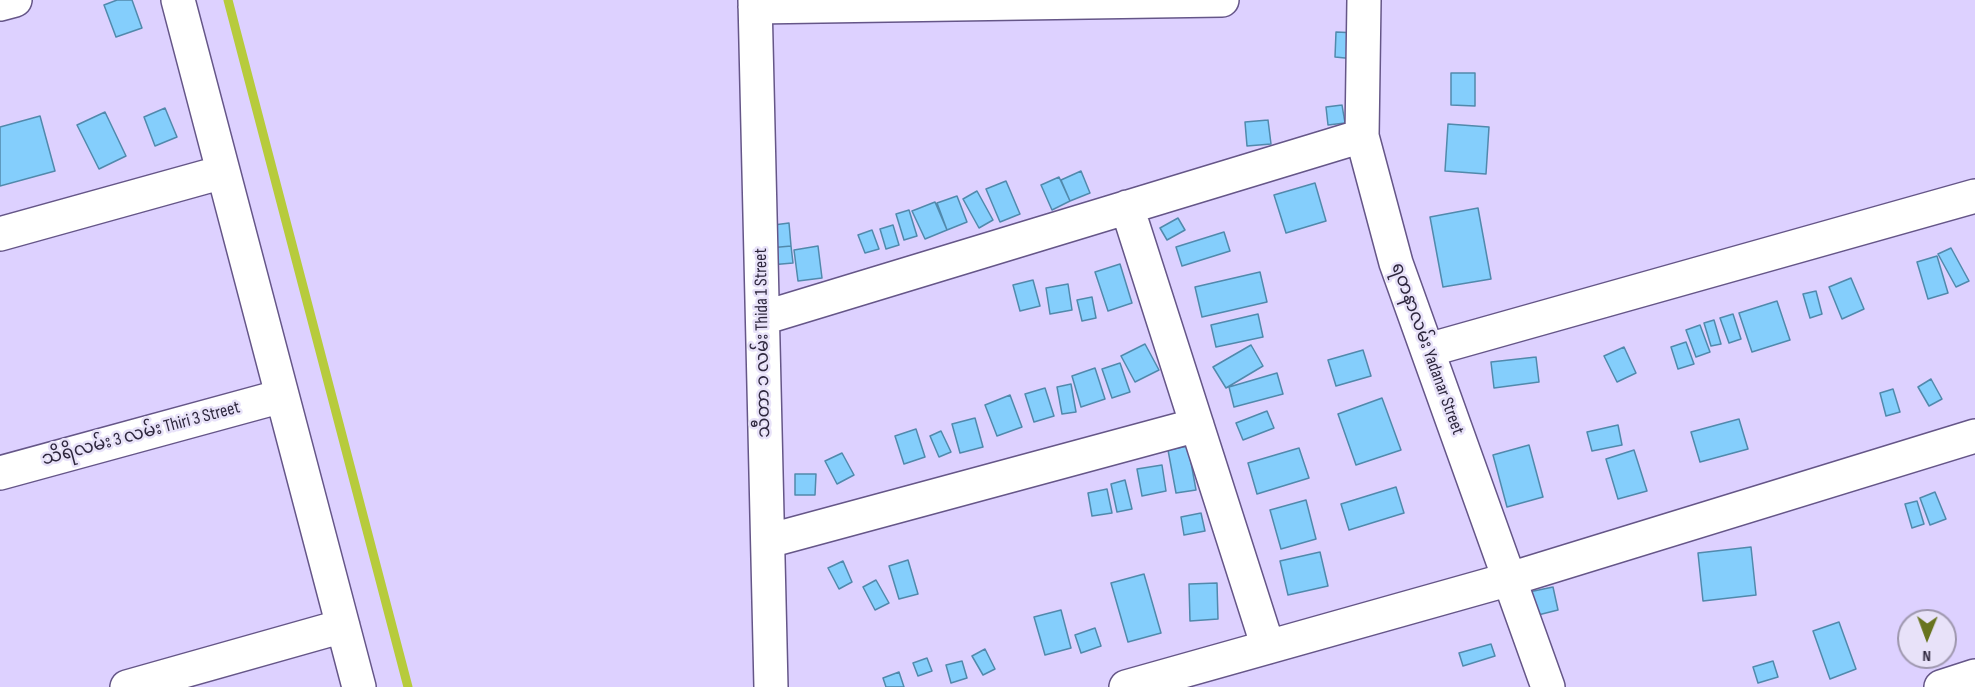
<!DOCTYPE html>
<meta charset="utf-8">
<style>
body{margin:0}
#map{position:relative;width:1975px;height:687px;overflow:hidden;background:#ddd1ff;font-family:"Sofia Sans Condensed",sans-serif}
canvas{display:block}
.north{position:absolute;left:1897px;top:609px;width:60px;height:60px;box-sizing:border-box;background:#e8e2f9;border:2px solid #9e97ae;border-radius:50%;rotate:181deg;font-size:16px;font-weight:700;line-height:24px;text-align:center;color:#2e273d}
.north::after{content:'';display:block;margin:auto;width:21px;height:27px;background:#68741f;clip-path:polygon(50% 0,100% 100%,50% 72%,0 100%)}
</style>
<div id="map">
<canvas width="1975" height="687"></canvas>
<div class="north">N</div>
</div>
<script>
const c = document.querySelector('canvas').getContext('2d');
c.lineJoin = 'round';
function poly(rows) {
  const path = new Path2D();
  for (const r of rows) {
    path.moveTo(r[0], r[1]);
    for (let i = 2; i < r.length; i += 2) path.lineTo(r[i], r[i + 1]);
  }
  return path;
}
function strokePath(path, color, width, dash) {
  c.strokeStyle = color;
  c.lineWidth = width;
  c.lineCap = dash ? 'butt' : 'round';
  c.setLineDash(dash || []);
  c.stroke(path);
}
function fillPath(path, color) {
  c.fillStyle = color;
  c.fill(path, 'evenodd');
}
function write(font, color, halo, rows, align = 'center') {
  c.font = font + ' "Sofia Sans Condensed","Noto Sans Myanmar",sans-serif';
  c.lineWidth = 5;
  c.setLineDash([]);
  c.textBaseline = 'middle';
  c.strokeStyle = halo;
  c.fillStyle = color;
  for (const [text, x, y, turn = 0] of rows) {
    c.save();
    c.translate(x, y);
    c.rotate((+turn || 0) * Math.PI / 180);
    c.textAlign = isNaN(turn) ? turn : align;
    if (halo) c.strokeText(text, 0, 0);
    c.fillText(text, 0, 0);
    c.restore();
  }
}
strokePath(poly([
 [228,0,408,687]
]), '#b7cb3c', 9);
const building = poly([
 [117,0,132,0,142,28,116,37,104,5,117,0],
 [1336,32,1358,33,1355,59,1335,57,1336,32],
 [1451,73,1475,73,1475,106,1451,105,1451,73],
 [1342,105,1345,123,1328,125,1326,107,1342,105],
 [165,108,177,137,155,146,144,117,165,108],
 [105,112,126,156,99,169,77,125,105,112],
 [40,116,55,171,0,186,0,127,40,116],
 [1268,120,1271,144,1247,146,1245,122,1268,120],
 [1448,124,1489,127,1486,174,1445,171,1448,124],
 [1081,171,1090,193,1070,201,1061,180,1081,171],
 [1059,177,1070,201,1052,210,1041,185,1059,177],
 [1006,181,1020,214,1000,222,986,189,1006,181],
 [1315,183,1326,221,1286,233,1274,195,1315,183],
 [977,191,993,220,979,228,963,199,977,191],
 [957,196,967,222,947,230,937,203,957,196],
 [935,202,947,230,925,239,912,211,935,202],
 [1478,208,1491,279,1443,287,1430,217,1478,208],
 [909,210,917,236,904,240,896,214,909,210],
 [1178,218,1185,230,1167,240,1160,228,1178,218],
 [789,223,791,246,769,248,766,226,789,223],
 [893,225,899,245,886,249,880,229,893,225],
 [872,230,879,249,865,253,858,235,872,230],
 [1224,232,1230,251,1182,266,1176,247,1224,232],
 [791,246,793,263,770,265,769,248,791,246],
 [818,246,822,278,798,281,794,250,818,246],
 [1951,248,1969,281,1956,287,1938,254,1951,248],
 [1937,256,1948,293,1928,299,1917,262,1937,256],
 [1120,264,1132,303,1108,311,1095,272,1120,264],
 [1260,272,1267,302,1202,317,1195,287,1260,272],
 [1851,278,1864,309,1842,319,1829,287,1851,278],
 [1033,280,1040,306,1020,311,1013,285,1033,280],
 [1068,284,1072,310,1050,314,1046,288,1068,284],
 [1816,291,1822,314,1810,318,1803,294,1816,291],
 [1092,297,1096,318,1082,321,1077,300,1092,297],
 [1777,301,1790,340,1752,352,1739,313,1777,301],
 [1258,314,1263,337,1216,347,1211,325,1258,314],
 [1733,314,1741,339,1729,343,1720,318,1733,314],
 [1714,320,1721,344,1711,346,1704,323,1714,320],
 [1700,325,1710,352,1696,357,1686,330,1700,325],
 [1686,342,1694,364,1678,369,1671,347,1686,342],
 [1145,344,1159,370,1135,382,1121,356,1145,344],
 [1251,345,1263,366,1226,388,1213,367,1251,345],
 [1624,347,1636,373,1617,382,1604,356,1624,347],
 [1363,350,1371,376,1336,386,1328,360,1363,350],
 [1536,357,1539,382,1494,388,1491,362,1536,357],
 [1120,363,1130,392,1112,398,1102,369,1120,363],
 [1095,368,1105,399,1081,407,1072,376,1095,368],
 [1277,373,1283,394,1234,407,1229,387,1277,373],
 [1931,379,1942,399,1929,406,1918,387,1931,379],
 [1071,384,1076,412,1062,414,1057,387,1071,384],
 [1045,388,1054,416,1034,422,1025,394,1045,388],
 [1893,389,1900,412,1886,416,1880,393,1893,389],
 [1010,395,1022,427,997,436,985,405,1010,395],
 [1382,398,1401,450,1356,465,1338,414,1382,398],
 [1267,411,1274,428,1243,440,1236,423,1267,411],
 [975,418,983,447,960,453,952,424,975,418],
 [1739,419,1748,449,1700,462,1691,432,1739,419],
 [1618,425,1622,445,1592,451,1587,432,1618,425],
 [916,429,925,457,904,464,895,436,916,429],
 [941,431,951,452,939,457,930,436,941,431],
 [1529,445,1543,497,1507,507,1493,455,1529,445],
 [1188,446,1196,490,1176,493,1168,450,1188,446],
 [1299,448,1309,478,1257,494,1248,463,1299,448],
 [1634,450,1647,491,1618,499,1606,459,1634,450],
 [842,453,854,475,837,484,825,461,842,453],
 [1162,465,1166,491,1142,496,1137,469,1162,465],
 [795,474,816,474,815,495,795,495,795,474],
 [1125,480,1132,509,1117,512,1111,484,1125,480],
 [1396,487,1404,513,1349,530,1341,504,1396,487],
 [1107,489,1112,513,1092,516,1088,493,1107,489],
 [1935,492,1946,519,1930,525,1920,498,1935,492],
 [1306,500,1316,539,1281,549,1270,510,1306,500],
 [1917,501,1924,524,1912,528,1905,504,1917,501],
 [1201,513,1205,531,1184,535,1181,517,1201,513],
 [1751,547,1756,595,1703,601,1698,553,1751,547],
 [1320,552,1328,586,1288,595,1280,561,1320,552],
 [908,560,918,594,899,599,889,566,908,560],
 [843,561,852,582,839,589,828,568,843,561],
 [1144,574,1161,633,1128,642,1111,583,1144,574],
 [876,580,889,603,875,610,863,587,876,580],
 [1217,583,1218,619,1190,621,1189,584,1217,583],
 [1553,587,1558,610,1534,616,1529,592,1553,587],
 [1061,610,1071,648,1045,655,1034,617,1061,610],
 [1839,622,1856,669,1830,679,1813,631,1839,622],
 [1095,628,1101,646,1081,653,1075,635,1095,628],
 [1491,644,1495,656,1463,666,1459,653,1491,644],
 [985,649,995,669,983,675,972,656,985,649],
 [927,658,932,671,918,676,913,663,927,658],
 [962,661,967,678,951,683,946,665,962,661],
 [1773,661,1778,677,1758,683,1753,667,1773,661],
 [899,672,904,687,886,687,883,678,899,672]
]);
fillPath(building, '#84cefc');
strokePath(building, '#5189ac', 1.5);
const minor = poly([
 [178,0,359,687],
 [755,0,771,687],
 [1364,0,1362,136,1396,263,1548,687],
 [0,4,15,0],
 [755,7,1222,0],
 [1127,207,1268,647],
 [0,234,223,172],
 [763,318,1362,136],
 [1428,350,1975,196],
 [0,473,282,396],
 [768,541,1197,425],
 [127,687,343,626],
 [1126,687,1510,579,1975,436],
 [1941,687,1975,676]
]);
strokePath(minor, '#655688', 36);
strokePath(minor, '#fff', 33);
write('18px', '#2e273d', '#e8e2f9', [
 ["သီတာ ၁ လမ်း Thida 1 Street",763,343,-91],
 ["ရတနာလမ်း Yadanar Street",1427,349,70],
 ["သိရိလမ်း 3 လမ်း Thiri 3 Street",141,434,-15]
]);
</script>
